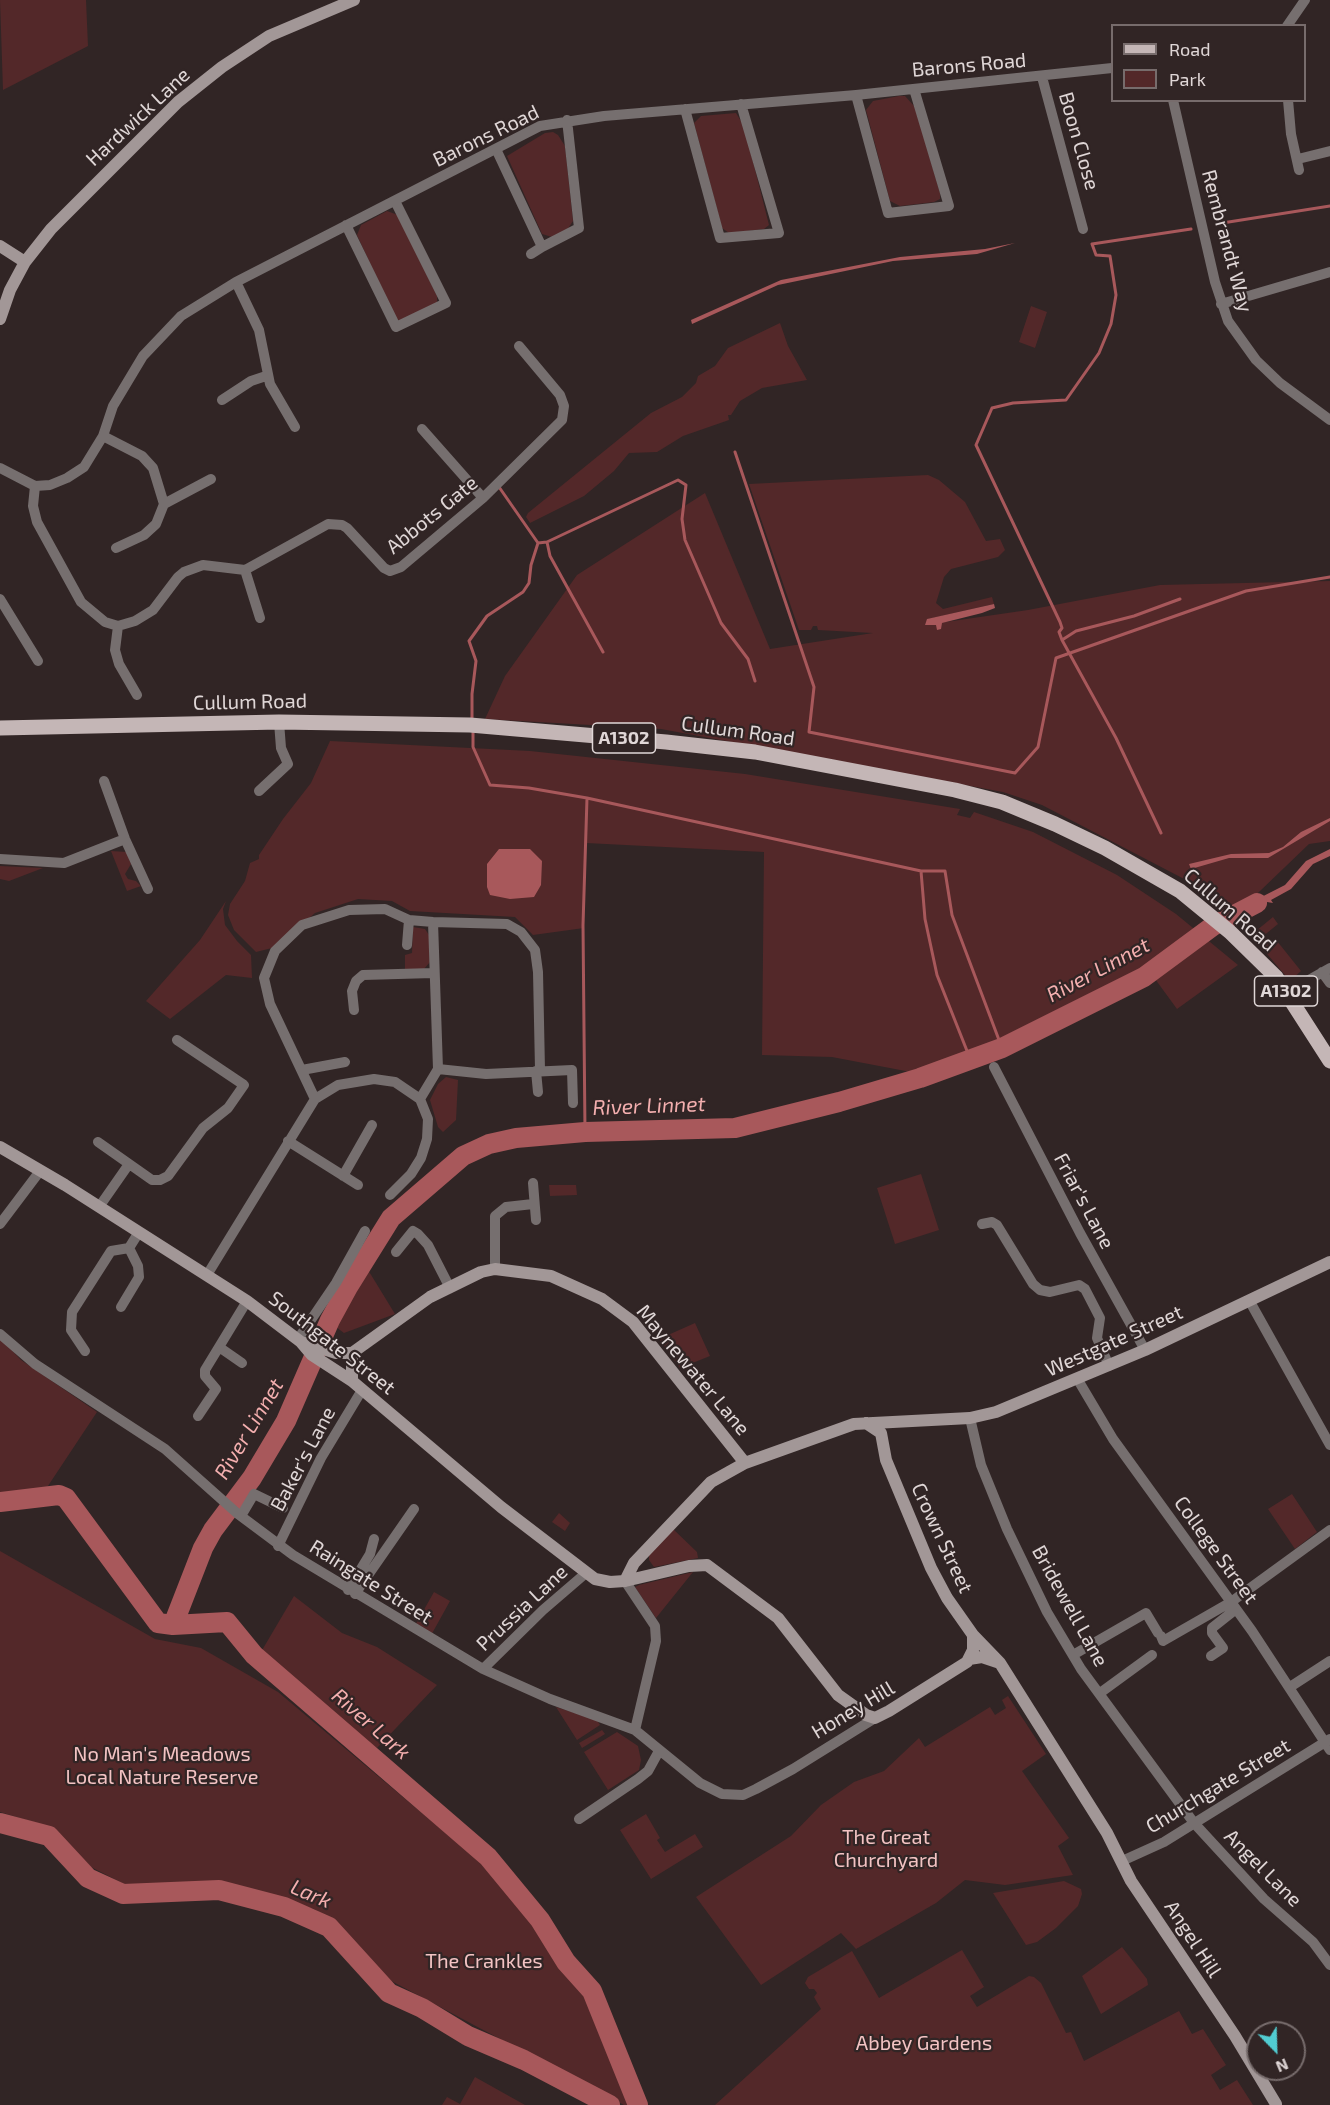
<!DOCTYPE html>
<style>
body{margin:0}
#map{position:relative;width:1330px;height:2105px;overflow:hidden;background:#312525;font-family:"Exo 2",sans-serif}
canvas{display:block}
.legend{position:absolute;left:1111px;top:24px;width:195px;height:78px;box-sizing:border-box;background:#312525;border:2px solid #776c6c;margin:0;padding:8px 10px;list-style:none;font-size:18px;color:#e0d7d7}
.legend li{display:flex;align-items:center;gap:12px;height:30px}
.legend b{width:30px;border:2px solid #776c6c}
.north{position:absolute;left:1246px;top:2021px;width:60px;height:60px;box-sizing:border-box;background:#312525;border:2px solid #776c6c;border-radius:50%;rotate:157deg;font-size:16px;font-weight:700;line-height:24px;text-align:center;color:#e0d7d7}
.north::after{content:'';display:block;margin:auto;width:21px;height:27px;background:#51ccd1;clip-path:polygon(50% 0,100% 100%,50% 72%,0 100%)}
</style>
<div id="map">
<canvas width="1330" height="2105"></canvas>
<ul class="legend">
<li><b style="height:8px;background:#c4b6b6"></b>Road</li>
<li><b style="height:16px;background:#532829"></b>Park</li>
</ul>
<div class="north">N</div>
</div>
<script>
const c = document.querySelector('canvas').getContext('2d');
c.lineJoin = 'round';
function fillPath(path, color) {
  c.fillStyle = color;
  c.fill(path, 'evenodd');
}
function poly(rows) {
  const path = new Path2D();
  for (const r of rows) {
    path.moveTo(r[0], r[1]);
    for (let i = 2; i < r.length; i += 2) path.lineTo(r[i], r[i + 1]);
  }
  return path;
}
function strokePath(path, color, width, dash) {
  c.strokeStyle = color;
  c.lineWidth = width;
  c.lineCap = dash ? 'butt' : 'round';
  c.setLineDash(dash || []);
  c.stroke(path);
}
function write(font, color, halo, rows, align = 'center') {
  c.font = font + ' "Exo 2",sans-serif';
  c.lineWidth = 4.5;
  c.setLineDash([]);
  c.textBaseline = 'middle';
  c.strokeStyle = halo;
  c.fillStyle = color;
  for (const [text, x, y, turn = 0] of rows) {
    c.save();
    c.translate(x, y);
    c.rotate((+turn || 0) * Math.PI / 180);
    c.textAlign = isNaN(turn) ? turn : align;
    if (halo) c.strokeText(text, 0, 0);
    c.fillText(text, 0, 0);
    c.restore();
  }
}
fillPath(poly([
 [0,0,86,0,88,46,3,90],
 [899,96,905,96,915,107,940,193,940,199,934,202,900,206,890,201,866,110,873,101],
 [736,113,744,126,769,225,764,229,729,233,722,228,694,123,701,116],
 [553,132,558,135,565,146,573,221,567,230,552,237,542,234,507,156,545,133],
 [387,211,398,215,437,296,437,304,400,321,395,318,357,235,361,225],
 [1031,306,1047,312,1035,348,1019,342],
 [780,323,788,346,807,380,762,388,740,401,731,415,728,415,729,420,683,436,657,452,629,453,614,471,584,496,530,523,526,517,528,513,651,413,682,397,696,383,698,376,715,366,728,348],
 [928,475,939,480,965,502,986,541,1000,539,1005,550,998,557,951,569,944,577,936,603,943,609,992,597,994,604,928,619,925,625,1028,610,1160,585,1330,581,1330,841,1309,844,1235,915,1188,881,1042,805,1003,792,661,729,485,719,505,676,577,575,705,493,770,649,873,633,818,630,817,626,813,626,811,630,799,630,749,484],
 [330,741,530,751,745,774,960,809,957,815,970,818,974,812,1033,832,1117,875,1176,914,1238,965,1177,1009,1147,968,1088,1001,990,1046,916,1073,832,1057,762,1055,764,852,586,843,584,928,533,935,515,917,410,911,392,901,358,899,315,913,276,947,256,952,234,930,228,915,230,904,245,881,250,863,259,859,259,855,283,819,311,783],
 [111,851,127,852,131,864,125,874,128,879,136,881,141,886,127,891],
 [0,866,43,868,9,881,0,879],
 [226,901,223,909,225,925,237,941,251,955,252,978,226,975,170,1019,146,1001,200,940],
 [1273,917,1278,924,1262,937,1270,947,1277,941,1301,971,1290,981,1251,935],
 [413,927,425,929,429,935,430,962,424,969,405,969,405,955,412,953],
 [446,1077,458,1080,456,1120,443,1132,438,1127,430,1100,438,1084],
 [921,1174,939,1230,895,1244,877,1188],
 [549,1185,576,1185,577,1195,550,1196],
 [365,1265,395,1314,344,1333,332,1324],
 [695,1323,710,1356,680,1368,659,1339],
 [0,1338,21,1360,97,1412,42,1495,0,1499],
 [1292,1494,1317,1532,1295,1549,1268,1509],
 [559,1513,570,1523,565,1531,552,1522],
 [672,1528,697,1552,698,1558,654,1567,649,1560,649,1554],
 [0,1551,155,1639,201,1648,278,1692,479,1861,540,1931,561,1963,583,1988,632,2105,624,2105,382,1976,353,1943,314,1909,220,1885,132,1888,91,1867,53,1828,0,1812],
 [693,1572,656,1618,635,1587,639,1585],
 [434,1592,450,1601,429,1639,413,1629],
 [294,1596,342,1633,377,1647,437,1685,377,1748,258,1657],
 [1008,1696,1046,1754,1022,1771,1069,1838,1058,1846,1073,1875,1005,1885,965,1880,936,1903,856,1949,841,1933,761,1985,696,1897,791,1836,821,1805,854,1782,884,1771,919,1738,925,1747,990,1707,995,1715,1006,1708,1002,1700],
 [556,1707,597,1720,600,1725,577,1740],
 [602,1730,605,1734,582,1748,579,1743],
 [617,1732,638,1746,641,1760,639,1770,608,1790,584,1752],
 [646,1814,660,1838,657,1840,665,1852,695,1834,703,1847,651,1879,620,1830],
 [1064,1881,1081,1889,1082,1894,1078,1906,1056,1928,1037,1942,1026,1945,993,1893],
 [1122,1947,1147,1979,1148,1985,1101,2014,1082,1976],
 [962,1950,984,1987,970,1996,977,2007,1029,1976,1034,1977,1041,1983,1066,2033,1071,2032,1084,2061,1179,2011,1192,2034,1203,2029,1226,2065,1211,2075,1220,2090,1237,2080,1253,2105,715,2105,821,2009,814,1997,817,1993,814,1989,809,1989,805,1983,808,1977,852,1951,879,1998],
 [475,2077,525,2105,442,2105,447,2097,460,2104]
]), '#532829');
fillPath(poly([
 [1015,243,977,254,893,261,778,285,692,324,691,320,781,280,900,257,985,249],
 [994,604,995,608,982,613,942,623,941,629,937,630,936,625,925,625,927,619],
 [1330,818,1330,821,1268,858,1229,858,1191,869,1189,864,1231,854,1269,853,1283,847,1301,832],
 [499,849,530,849,542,861,541,885,534,897,510,899,490,895,487,887,487,864],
 [1330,849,1330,856,1313,864,1291,889,1271,900,1273,903,1267,902,1235,918,1230,913,1285,885,1306,861]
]), '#a8585b');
strokePath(poly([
 [1216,224,1330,206],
 [735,452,814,687,809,732,1015,773,1038,747,1056,658,1246,591,1330,577],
 [499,487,538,543],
 [547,542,550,556,603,652],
 [1062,640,1076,631,1134,616,1180,599],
 [472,719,472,694,476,661,469,641,487,616,523,592,529,583,531,565,538,543,547,542,678,480,686,485,682,519,685,540,721,623,748,659,755,681],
 [473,731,473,747,490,785,529,788,587,798,921,871,945,871,952,915,1002,1048],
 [1161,833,1116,738,1062,640,1059,632,1062,628,1060,622,976,445,992,408,1013,403,1066,400,1099,353,1111,324,1116,295,1110,256,1096,255,1092,244,1191,229],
 [921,871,925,919,937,975,971,1061],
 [585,1132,583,925,587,798]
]), '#a8585b', 3);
strokePath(poly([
 [0,1502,59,1495,66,1498,158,1623,173,1625,227,1622,254,1655,488,1857,540,1920,566,1962,592,1991,638,2105],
 [173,1625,203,1548,213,1530,252,1478,286,1421,330,1320,348,1287,391,1218,463,1156,489,1144,516,1138,585,1132,735,1128,839,1102,920,1078,1002,1048,1144,977,1213,926,1257,903],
 [0,1823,49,1836,88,1878,123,1894,219,1890,284,1907,329,1927,389,1993,422,2008,468,2036,524,2060,610,2105]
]), '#a8585b', 20);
strokePath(poly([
 [1287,26,1305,0],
 [1042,77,1083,229],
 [856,95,888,213,949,206,914,89],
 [1173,100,1215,282,1228,321,1256,360,1280,383,1330,420],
 [1288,100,1291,134,1299,170],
 [685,109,720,238,779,233,741,104],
 [496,149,542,247,579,228,567,120],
 [1298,159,1330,151],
 [346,225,396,327,446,303,395,201],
 [531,254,542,247],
 [236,282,259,330,270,384,295,427],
 [1221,304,1330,272],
 [222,400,251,381,266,376],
 [422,429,483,498],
 [103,436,142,456,153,468,164,504,156,524,144,535,116,548],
 [0,468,35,486,50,485,67,478,84,467,103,436,113,406,143,356,181,316,236,282,540,126,604,116,856,95,1112,68],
 [35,486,33,506,37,522,81,602,105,622,118,626,115,650,119,664,137,695],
 [164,504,211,479],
 [245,570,260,618],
 [0,599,38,661],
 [118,626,135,621,153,610,178,577,184,572,203,565,245,570,328,524,342,525,347,528,384,568,390,571,401,567,483,498,562,420,564,406,560,395,519,346],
 [104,781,125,839,148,889],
 [259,791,288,764,281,748,279,722],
 [0,859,64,863,125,839],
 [407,945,409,920],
 [1322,972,1330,983],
 [1290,996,1307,981,1330,968],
 [354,1010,352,991,356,981,363,975,433,973],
 [994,1067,1080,1233,1145,1350],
 [438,1069,486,1074,572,1070,573,1103],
 [302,1070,345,1062],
 [536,1071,538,1092],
 [315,1099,270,1004,264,978,275,951,302,925,349,910,385,909,409,920,433,922,507,924,521,932,535,950,538,972,540,1070],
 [420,1099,438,1069,433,922],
 [288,1141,358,1185],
 [98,1142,152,1180,160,1180,168,1176,203,1128,228,1108,244,1085,177,1040],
 [343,1176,372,1125],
 [533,1183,536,1220],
 [99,1207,129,1164],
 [0,1224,40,1171],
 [982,1224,992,1222,997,1225,1033,1284,1040,1290,1050,1292,1079,1285,1085,1289,1100,1318,1097,1338,1109,1366],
 [396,1252,413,1231,418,1234,428,1245,449,1286],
 [495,1269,495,1216,506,1207,533,1204],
 [207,1275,315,1099,338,1085,374,1079,395,1082,420,1099,428,1119,427,1139,421,1158,411,1174,390,1195],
 [1249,1300,1330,1445],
 [121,1307,139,1277,138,1266,129,1248,139,1232],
 [0,1334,35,1364,165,1449,238,1514,293,1555,483,1669,550,1699,635,1730,700,1783,722,1794,743,1795,756,1789,793,1769,875,1718],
 [298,1339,336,1283,365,1231],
 [219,1347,242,1363],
 [85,1351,71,1330,72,1312,111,1251,129,1248],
 [1078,1380,1113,1439,1252,1631,1330,1750],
 [198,1416,216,1389,205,1376,205,1370,247,1301],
 [970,1418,981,1465,1007,1529,1047,1612,1081,1669,1194,1823,1264,1899,1313,1942,1330,1965],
 [241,1516,254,1494,283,1508],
 [278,1546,321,1458,362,1390],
 [625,1581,655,1626,656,1641,635,1730],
 [348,1590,370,1554,374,1539],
 [355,1594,414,1509],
 [1161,1636,1163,1641,1231,1602,1330,1530],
 [1073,1655,1146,1613,1158,1633],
 [1211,1656,1223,1648,1212,1633,1212,1628,1236,1609],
 [483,1669,543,1610,586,1573],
 [1290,1687,1330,1661],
 [1100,1693,1152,1655],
 [579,1819,638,1779,648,1771,659,1751],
 [1122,1861,1164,1842,1330,1739]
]), '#766f6f', 10);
strokePath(poly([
 [0,246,25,262],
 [0,319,10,290,25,262,51,229,178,102,222,67,269,36,354,0],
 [0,1147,65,1185,247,1301,301,1342,312,1355,352,1381,501,1507,595,1579,610,1582,625,1581,689,1566,707,1565,778,1618,838,1695,866,1715,875,1718,889,1711,967,1662,973,1650,973,1635],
 [305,1343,336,1353,352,1353,430,1297,481,1272,495,1269,551,1276,602,1299,633,1322,745,1463],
 [352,1381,352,1353],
 [866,1423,881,1433,886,1460,931,1568,947,1598,973,1635,1000,1663,1107,1833,1131,1881,1235,2036,1276,2104],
 [625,1581,634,1563,711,1482,745,1463,854,1424,970,1418,996,1412,1145,1350,1330,1262],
 [969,1659,982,1657,1000,1663]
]), '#a29797', 12);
strokePath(poly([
 [0,728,279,722,470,725,666,742,755,752,955,790,1002,802,1055,824,1105,848,1180,891,1230,932,1276,977,1330,1061]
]), '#c4b6b6', 15);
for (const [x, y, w] of [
 [624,738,63],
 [1286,991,63]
]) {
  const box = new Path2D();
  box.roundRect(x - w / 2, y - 15, w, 30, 4.5);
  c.fillStyle = '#312525';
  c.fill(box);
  strokePath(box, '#e0d7d7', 1.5);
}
write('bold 18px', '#e0d7d7', null, [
 ["A1302",624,738],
 ["A1302",1286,991]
]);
write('20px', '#e0d7d7', '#312525', [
 ["Barons Road",969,65,-5],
 ["Hardwick Lane",138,117,-43],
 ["Barons Road",486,136,-26],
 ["Boon Close",1079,141,74],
 ["Rembrandt Way",1227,241,75],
 ["Abbots Gate",432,515,-39],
 ["Cullum Road",250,702,-1],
 ["Cullum Road",738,731,8],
 ["Cullum Road",1230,910,41],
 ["Friar's Lane",1084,1201,62],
 ["Westgate Street",1114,1341,-24],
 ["Southgate Street",332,1343,38],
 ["Maynewater Lane",693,1370,50],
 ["Baker's Lane",303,1459,-62],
 ["Crown Street",942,1538,65],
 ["College Street",1216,1550,54],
 ["Raingate Street",371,1582,32],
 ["Bridewell Lane",1070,1606,61],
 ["Prussia Lane",522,1608,-43],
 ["Honey Hill",853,1710,-31],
 ["Churchgate Street",1218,1786,-31],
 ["Angel Lane",1263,1868,45],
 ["Angel Hill",1193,1939,57]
]);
write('20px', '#f3c3c3', '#312525', [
 ["No Man's Meadows",162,1754],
 ["Local Nature Reserve",162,1777],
 ["The Great",886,1837],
 ["Churchyard",886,1860],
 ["The Crankles",484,1961],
 ["Abbey Gardens",924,2043]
]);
write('italic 21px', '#f4afaf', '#312525', [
 ["River Linnet",1098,970,-28],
 ["River Linnet",649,1106,-2],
 ["River Linnet",249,1429,-59],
 ["River Lark",371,1724,41],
 ["Lark",311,1894,23]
]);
</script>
